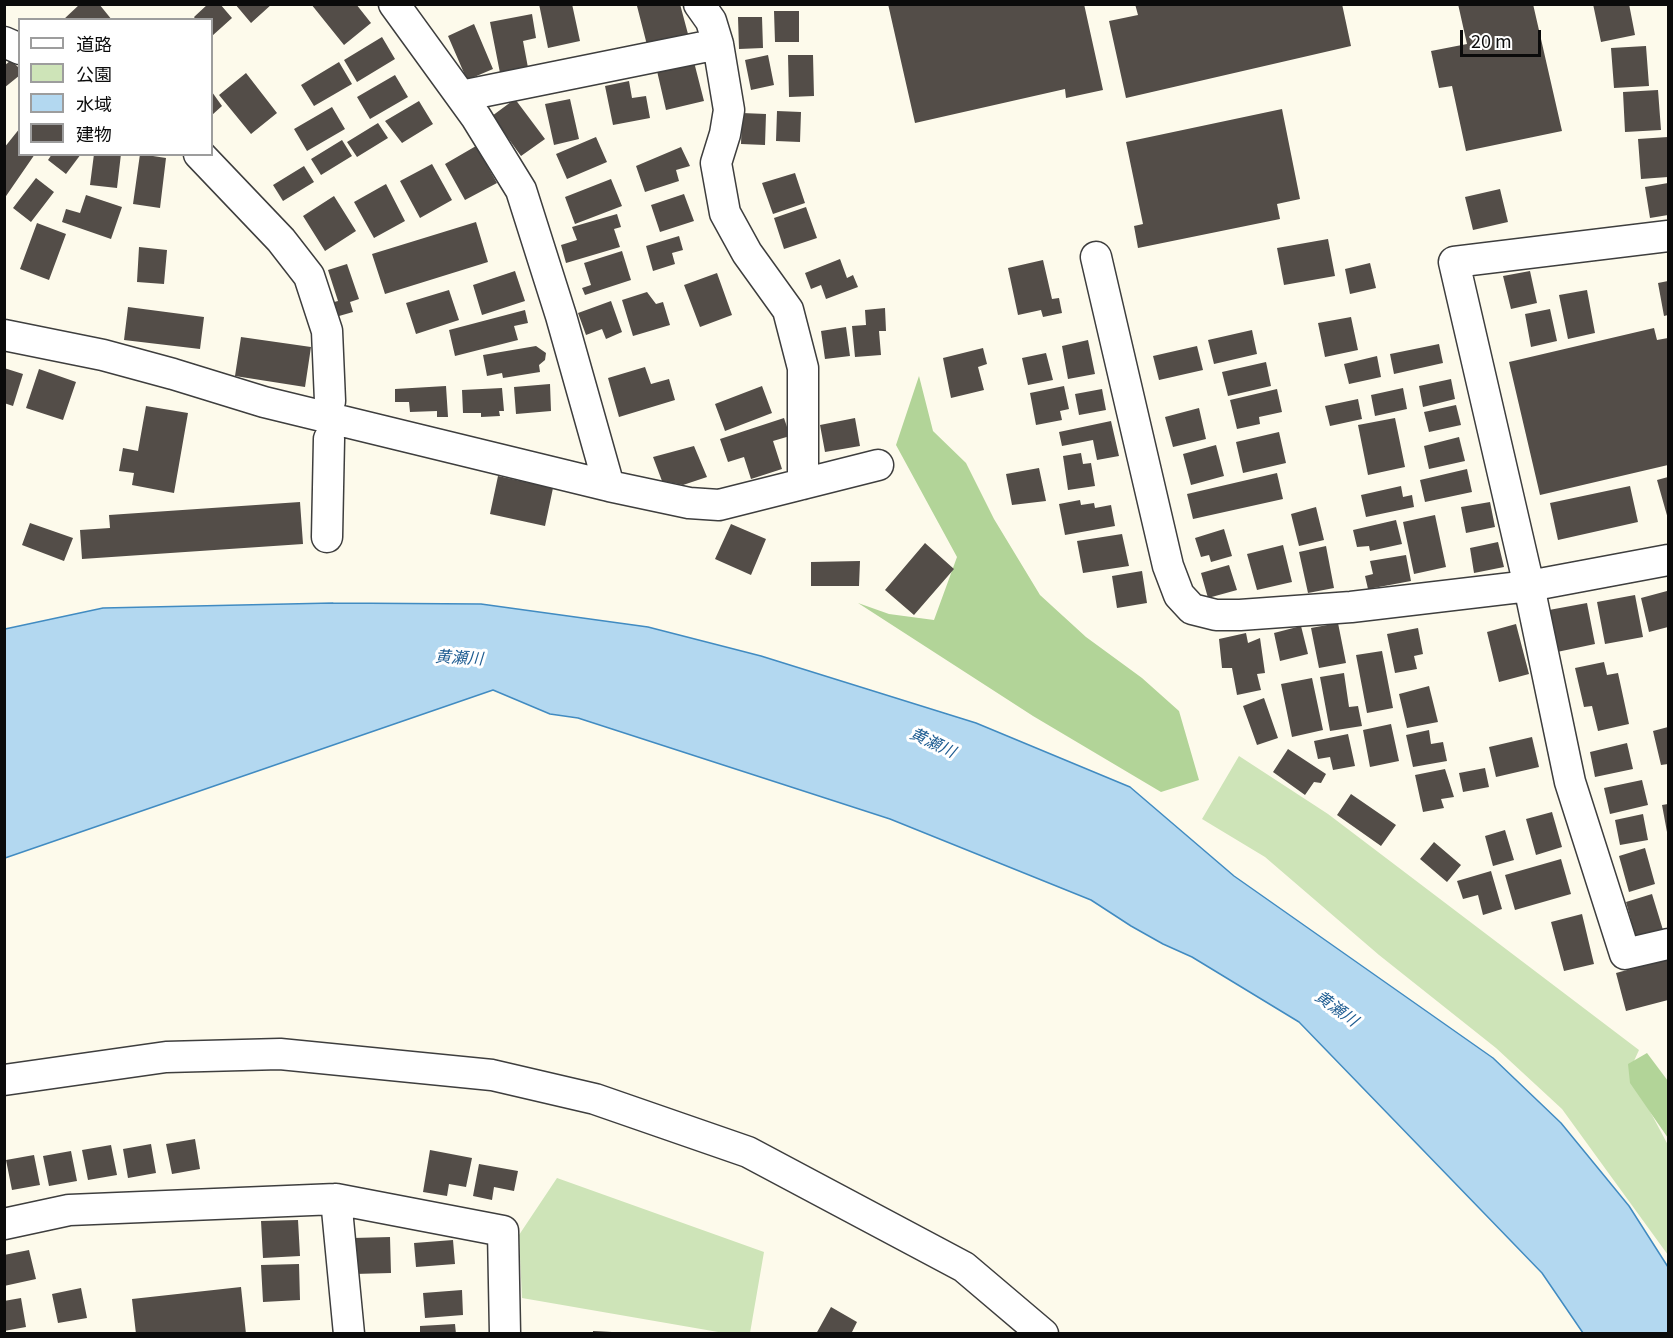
<!DOCTYPE html>
<meta charset="utf-8">
<style>
body{margin:0}
#map{position:relative;width:1673px;height:1338px;overflow:hidden;background:#fdfaeb;font-family:Georgia,"Noto Sans JP",serif}
canvas{display:block}
.frame{position:absolute;inset:0;border:6px solid #0b0b0b;pointer-events:none}
.legend{position:absolute;left:18px;top:18px;width:195px;height:138px;box-sizing:border-box;background:#fff;border:2px solid #9d9d9d;margin:0;padding:8px 10px;list-style:none;font-size:18px;color:#0b0b0b}
.legend li{display:flex;align-items:center;gap:12px;height:30px}
.legend b{width:30px;border:2px solid #9d9d9d}
.scale{position:absolute;left:1460px;top:30px;width:81px;height:27px;box-sizing:border-box;border:3px solid #0b0b0b;border-top:0;padding-left:8px;font-size:18px;line-height:21px;white-space:nowrap;color:#0b0b0b;-webkit-text-stroke:4px #fff;paint-order:stroke}
</style>
<div id="map">
<canvas width="1673" height="1338"></canvas>
<div class="frame"></div>
<ul class="legend">
<li><b style="height:8px;background:#fff"></b>道路</li>
<li><b style="height:16px;background:#cee4b8"></b>公園</li>
<li><b style="height:16px;background:#b3d8f0"></b>水域</li>
<li><b style="height:16px;background:#534d48"></b>建物</li>
</ul>
<div class="scale">20 m</div>
</div>
<script>
const c = document.querySelector('canvas').getContext('2d');
c.lineJoin = 'round';
function fillPath(path, color) {
  c.fillStyle = color;
  c.fill(path, 'evenodd');
}
function poly(rows) {
  const path = new Path2D();
  for (const r of rows) {
    path.moveTo(r[0], r[1]);
    for (let i = 2; i < r.length; i += 2) path.lineTo(r[i], r[i + 1]);
  }
  return path;
}
function strokePath(path, color, width, dash) {
  c.strokeStyle = color;
  c.lineWidth = width;
  c.lineCap = dash ? 'butt' : 'round';
  c.setLineDash(dash || []);
  c.stroke(path);
}
function write(font, color, halo, rows, align = 'center') {
  c.font = font + ' Georgia,"Noto Sans JP",serif';
  c.lineWidth = 6;
  c.setLineDash([]);
  c.textBaseline = 'middle';
  c.strokeStyle = halo;
  c.fillStyle = color;
  for (const [text, x, y, turn = 0] of rows) {
    c.save();
    c.translate(x, y);
    c.rotate((+turn || 0) * Math.PI / 180);
    c.textAlign = isNaN(turn) ? turn : align;
    if (halo) c.strokeText(text, 0, 0);
    c.fillText(text, 0, 0);
    c.restore();
  }
}
fillPath(poly([
 [1239,756,1328,814,1639,1050,1629,1072,1668,1145,1668,1255,1562,1109,1496,1048,1379,955,1265,857,1202,819],
 [557,1178,764,1252,750,1333,724,1333,522,1298,519,1235]
]), '#cee4b8');
fillPath(poly([
 [919,376,933,431,966,463,994,519,1040,595,1086,637,1142,678,1179,711,1199,780,1161,792,1033,716,858,603,889,614,934,620,957,557,896,445],
 [1647,1053,1668,1081,1668,1138,1630,1083,1628,1064]
]), '#b2d498');
const water = poly([
 [333,603,481,604,648,627,761,656,976,723,1130,787,1234,876,1493,1058,1561,1123,1629,1206,1668,1267,1668,1333,1583,1333,1542,1273,1299,1022,1192,957,1163,944,1131,926,1091,900,890,819,578,718,550,714,493,690,5,858,5,629,103,608,333,603]
]);
fillPath(water, '#b3d8f0');
strokePath(water, '#418bc1', 1.5);
fillPath(poly([
 [80,4,99,4,112,20,63,20],
 [208,4,220,4,232,18,212,36,212,20,196,20,194,17],
 [235,4,272,4,251,23],
 [311,4,356,4,371,23,344,45],
 [539,4,572,4,580,41,548,48],
 [643,4,680,4,688,34,647,45,637,6],
 [888,4,1084,4,1103,90,1066,98,1065,89,915,123],
 [1135,4,1342,4,1351,46,1126,98,1109,21,1138,15],
 [1458,4,1533,4,1562,131,1466,151,1452,86,1439,88,1431,51,1467,44],
 [1593,4,1629,4,1635,35,1601,42],
 [774,11,799,11,799,42,775,42],
 [532,14,536,38,523,41,529,73,501,78,490,22],
 [738,17,762,17,763,48,739,49],
 [474,24,493,69,467,80,448,36],
 [382,37,395,59,357,82,344,60],
 [1646,46,1649,86,1614,88,1611,48],
 [768,55,774,85,751,90,745,60],
 [788,55,813,55,814,96,789,97],
 [11,60,20,69,20,75,4,88,4,66],
 [339,62,352,84,314,106,301,85],
 [694,62,704,101,666,110,657,71],
 [246,73,277,113,251,134,219,95],
 [395,75,408,97,370,119,357,97],
 [629,81,632,98,646,96,650,118,613,125,605,86],
 [1658,90,1661,130,1625,132,1623,92],
 [212,92,222,106,212,115],
 [515,99,545,139,521,156,492,116],
 [570,99,579,139,554,145,545,104],
 [419,101,433,124,402,143,385,121],
 [332,107,345,129,307,151,294,129],
 [1282,109,1300,199,1277,204,1280,219,1138,248,1134,226,1143,224,1126,142],
 [777,111,801,112,800,142,776,141],
 [742,113,766,114,765,145,741,144],
 [378,123,388,138,357,157,347,142],
 [20,128,20,154,35,154,4,199,4,148],
 [596,137,607,162,567,179,556,154],
 [1668,137,1668,177,1641,179,1638,139],
 [342,140,352,156,321,175,311,159],
 [476,146,497,183,465,200,445,164],
 [681,147,690,166,676,170,679,181,645,192,636,166],
 [52,154,81,154,66,174,48,160],
 [94,154,121,154,117,188,90,185],
 [140,154,166,158,160,208,133,204],
 [432,164,452,200,420,218,400,181],
 [304,166,314,182,283,201,273,185],
 [795,173,805,203,773,214,762,183],
 [36,178,54,192,31,222,13,208],
 [611,179,622,206,575,224,565,197],
 [1668,183,1668,215,1650,218,1645,187],
 [386,184,405,221,374,238,354,202],
 [1500,189,1508,222,1473,230,1465,197],
 [684,194,694,221,660,232,651,205],
 [86,195,122,207,111,239,62,222,66,209,80,213],
 [334,196,356,231,325,251,303,216],
 [806,207,817,238,784,249,774,218],
 [617,214,621,227,614,229,620,247,566,263,561,245,577,240,572,227],
 [476,222,488,262,385,294,372,254],
 [37,223,66,234,49,280,20,269],
 [679,236,683,250,672,253,675,264,653,271,646,246],
 [1328,239,1335,276,1284,285,1277,248],
 [139,247,167,250,164,284,137,282],
 [622,251,631,280,585,295,582,288,591,285,584,263],
 [840,259,847,278,853,275,858,287,826,299,821,285,811,289,805,273],
 [1043,260,1052,299,1059,298,1062,313,1043,317,1041,310,1018,315,1008,268],
 [1370,263,1376,288,1350,294,1345,269],
 [347,264,359,299,350,302,353,312,339,316,334,302,338,301,328,270],
 [515,271,525,301,482,315,473,285],
 [1530,271,1537,303,1511,309,1503,276],
 [717,273,732,315,700,327,684,285],
 [1668,281,1668,315,1664,316,1658,283],
 [449,290,459,320,416,334,406,303],
 [1587,290,1595,333,1568,339,1559,295],
 [647,292,656,304,663,302,670,325,633,336,622,300],
 [611,301,622,332,606,339,602,329,586,335,578,313],
 [128,307,204,317,200,349,124,340],
 [885,308,886,331,879,331,881,355,855,357,852,326,866,325,865,310],
 [1550,309,1557,341,1531,347,1525,314],
 [525,310,528,323,514,326,518,340,455,356,449,330],
 [1351,317,1358,350,1325,357,1318,323],
 [846,327,850,356,825,359,821,331],
 [1654,328,1657,340,1668,338,1668,465,1540,495,1509,362],
 [1252,330,1257,354,1214,364,1208,340],
 [241,337,311,347,305,387,235,376],
 [1088,340,1095,374,1068,379,1062,346],
 [1439,344,1443,363,1394,374,1390,354],
 [536,346,546,353,545,360,539,365,540,372,503,378,502,373,487,376,483,355],
 [1197,346,1203,370,1159,380,1153,356],
 [983,348,987,364,978,367,984,390,951,398,943,358],
 [1046,353,1053,380,1028,385,1022,358],
 [1377,356,1381,377,1349,384,1344,364],
 [1266,362,1271,386,1228,396,1222,372],
 [645,367,651,384,669,379,675,400,619,417,608,378],
 [4,368,23,374,13,406,4,403],
 [39,369,76,382,63,420,26,408],
 [1451,379,1455,399,1423,407,1419,386],
 [550,384,551,411,516,414,514,387],
 [446,386,448,417,437,417,437,411,410,412,409,402,395,402,395,389],
 [762,386,772,413,725,431,715,404],
 [1064,386,1069,409,1060,411,1062,420,1036,425,1030,393],
 [502,388,504,411,499,411,500,416,481,417,481,413,463,413,462,390],
 [1403,388,1407,409,1375,416,1371,395],
 [1102,389,1106,410,1079,415,1075,394],
 [1277,389,1282,412,1259,417,1260,424,1237,429,1230,400],
 [1358,399,1362,419,1330,426,1325,406],
 [1456,405,1461,425,1429,432,1424,412],
 [146,406,188,413,174,493,132,485,134,473,119,471,123,448,138,451],
 [1199,408,1206,439,1173,447,1165,417],
 [784,418,790,436,773,441,782,469,751,479,744,457,728,462,720,439],
 [855,418,860,446,825,452,820,425],
 [1395,418,1405,467,1368,475,1358,425],
 [1111,421,1119,456,1097,460,1093,440,1062,446,1059,432],
 [1279,432,1286,463,1243,473,1236,442],
 [1459,437,1465,461,1429,469,1424,446],
 [1216,445,1224,476,1191,485,1183,454],
 [694,446,707,477,683,485,662,481,653,457],
 [1081,453,1083,464,1091,463,1095,486,1068,490,1063,456],
 [1039,468,1046,501,1012,505,1006,474],
 [1467,469,1472,492,1425,502,1420,480],
 [1277,473,1283,499,1193,519,1187,494],
 [498,476,553,488,545,526,490,514],
 [1668,477,1668,519,1657,480],
 [1401,486,1403,497,1412,495,1414,507,1366,517,1361,495],
 [1630,486,1638,522,1558,540,1550,503],
 [1080,500,1081,505,1094,503,1095,508,1111,505,1115,526,1065,535,1059,504],
 [300,502,303,544,82,559,80,530,110,528,109,515],
 [1490,502,1495,527,1466,533,1461,507],
 [1316,507,1324,540,1299,546,1291,514],
 [1435,515,1446,567,1414,574,1403,522],
 [1396,520,1402,544,1370,551,1369,546,1357,547,1353,530],
 [30,523,73,538,64,561,22,545],
 [731,524,766,539,751,575,715,559],
 [1224,529,1232,556,1211,562,1209,555,1201,557,1195,538],
 [1122,534,1129,566,1083,573,1077,541],
 [1498,542,1504,567,1474,573,1470,548],
 [925,543,954,569,914,615,885,590],
 [1283,545,1292,582,1257,590,1247,554],
 [1326,546,1334,588,1308,593,1299,552],
 [1406,555,1411,581,1368,589,1365,576,1373,574,1370,561],
 [860,561,859,586,811,586,811,562],
 [1229,565,1237,590,1208,598,1201,573],
 [1142,571,1147,603,1117,608,1112,576],
 [1667,591,1668,627,1649,632,1641,598],
 [1635,595,1643,637,1605,644,1597,602],
 [1587,603,1595,644,1557,652,1549,610],
 [1338,623,1346,663,1319,668,1311,628],
 [1516,624,1529,674,1499,682,1487,632],
 [1301,626,1308,654,1280,661,1274,633],
 [1418,628,1423,654,1414,656,1417,669,1395,673,1387,634],
 [1246,633,1248,643,1260,638,1265,673,1257,674,1261,690,1237,695,1232,668,1222,668,1219,639],
 [1382,651,1393,708,1367,713,1356,655],
 [1604,662,1607,675,1618,673,1629,724,1598,731,1592,706,1584,707,1575,668],
 [1344,673,1349,707,1358,706,1362,726,1330,731,1320,677],
 [1312,678,1323,730,1292,737,1281,684],
 [1429,686,1438,722,1407,728,1399,694],
 [1264,698,1278,738,1257,745,1243,706],
 [1391,724,1399,761,1370,767,1363,730],
 [1668,727,1668,764,1661,765,1653,731],
 [1429,730,1431,744,1443,742,1447,761,1413,767,1406,735],
 [1348,734,1355,766,1333,770,1330,757,1318,759,1314,741],
 [1532,737,1539,767,1496,777,1489,747],
 [1627,743,1633,769,1595,777,1590,752],
 [1288,749,1326,774,1321,783,1314,782,1305,795,1273,772],
 [1485,768,1489,787,1463,792,1459,773],
 [1445,769,1454,797,1441,799,1444,808,1423,812,1415,775],
 [1642,780,1648,805,1610,814,1604,788],
 [1351,794,1396,825,1381,846,1337,815],
 [1668,804,1668,832,1667,832,1662,805],
 [1552,812,1562,847,1536,855,1526,819],
 [1643,814,1648,840,1620,845,1615,820],
 [1505,830,1514,860,1493,866,1485,836],
 [1434,842,1461,865,1447,882,1420,859],
 [1645,848,1655,884,1629,892,1619,856],
 [1561,859,1571,894,1515,910,1505,875],
 [1491,871,1502,909,1483,915,1478,895,1463,899,1457,881],
 [1652,894,1663,930,1636,938,1626,902],
 [1582,914,1594,964,1564,971,1551,922],
 [1668,959,1668,1000,1626,1011,1616,973],
 [195,1139,200,1169,172,1174,166,1144],
 [151,1144,156,1173,128,1178,123,1149],
 [111,1145,117,1175,88,1180,82,1150],
 [430,1150,472,1158,466,1187,449,1184,447,1196,423,1192],
 [71,1151,77,1181,49,1186,43,1156],
 [34,1155,40,1185,12,1190,6,1160],
 [479,1164,518,1171,514,1191,494,1187,492,1200,473,1196],
 [298,1220,300,1256,263,1258,261,1221],
 [390,1237,391,1273,354,1274,353,1238],
 [453,1240,455,1264,416,1267,414,1243],
 [29,1250,36,1279,4,1286,4,1255],
 [299,1264,300,1300,263,1302,261,1265],
 [241,1287,246,1334,136,1334,132,1299],
 [81,1288,87,1318,58,1323,52,1294],
 [462,1290,463,1315,425,1318,423,1293],
 [21,1298,26,1327,4,1331,4,1301],
 [831,1307,857,1322,851,1334,816,1334],
 [455,1324,456,1334,420,1334,420,1326],
 [593,1331,612,1332,612,1334,593,1334]
]), '#534d48');
const minor = poly([
 [394,4,476,117,521,190,561,316,609,486],
 [699,4,711,21,718,44],
 [4,42,20,49],
 [461,96,718,44,729,110,725,134,716,163,725,213,747,253,788,310,803,368,803,484],
 [199,154,281,240,309,276,327,331,330,401],
 [1668,236,1454,262,1529,586,1570,782,1625,954,1668,944],
 [1096,257,1168,566,1179,595,1192,609,1216,615,1240,615,1351,607,1529,586,1668,560],
 [4,335,103,355,173,374,264,402,609,486,689,503,719,505,878,465],
 [327,537,329,439],
 [4,1080,166,1057,280,1054,492,1075,595,1099,748,1152,964,1267,1043,1334],
 [336,1199,349,1334],
 [4,1224,69,1210,336,1199,503,1231,505,1334]
]);
strokePath(minor, '#3e3e3e', 33);
strokePath(minor, '#fff', 30);
write('italic 16px', '#1f5d92', '#fff', [
 ["黄瀬川",459,657,3],
 ["黄瀬川",933,742,25],
 ["黄瀬川",1337,1008,36]
]);
</script>
